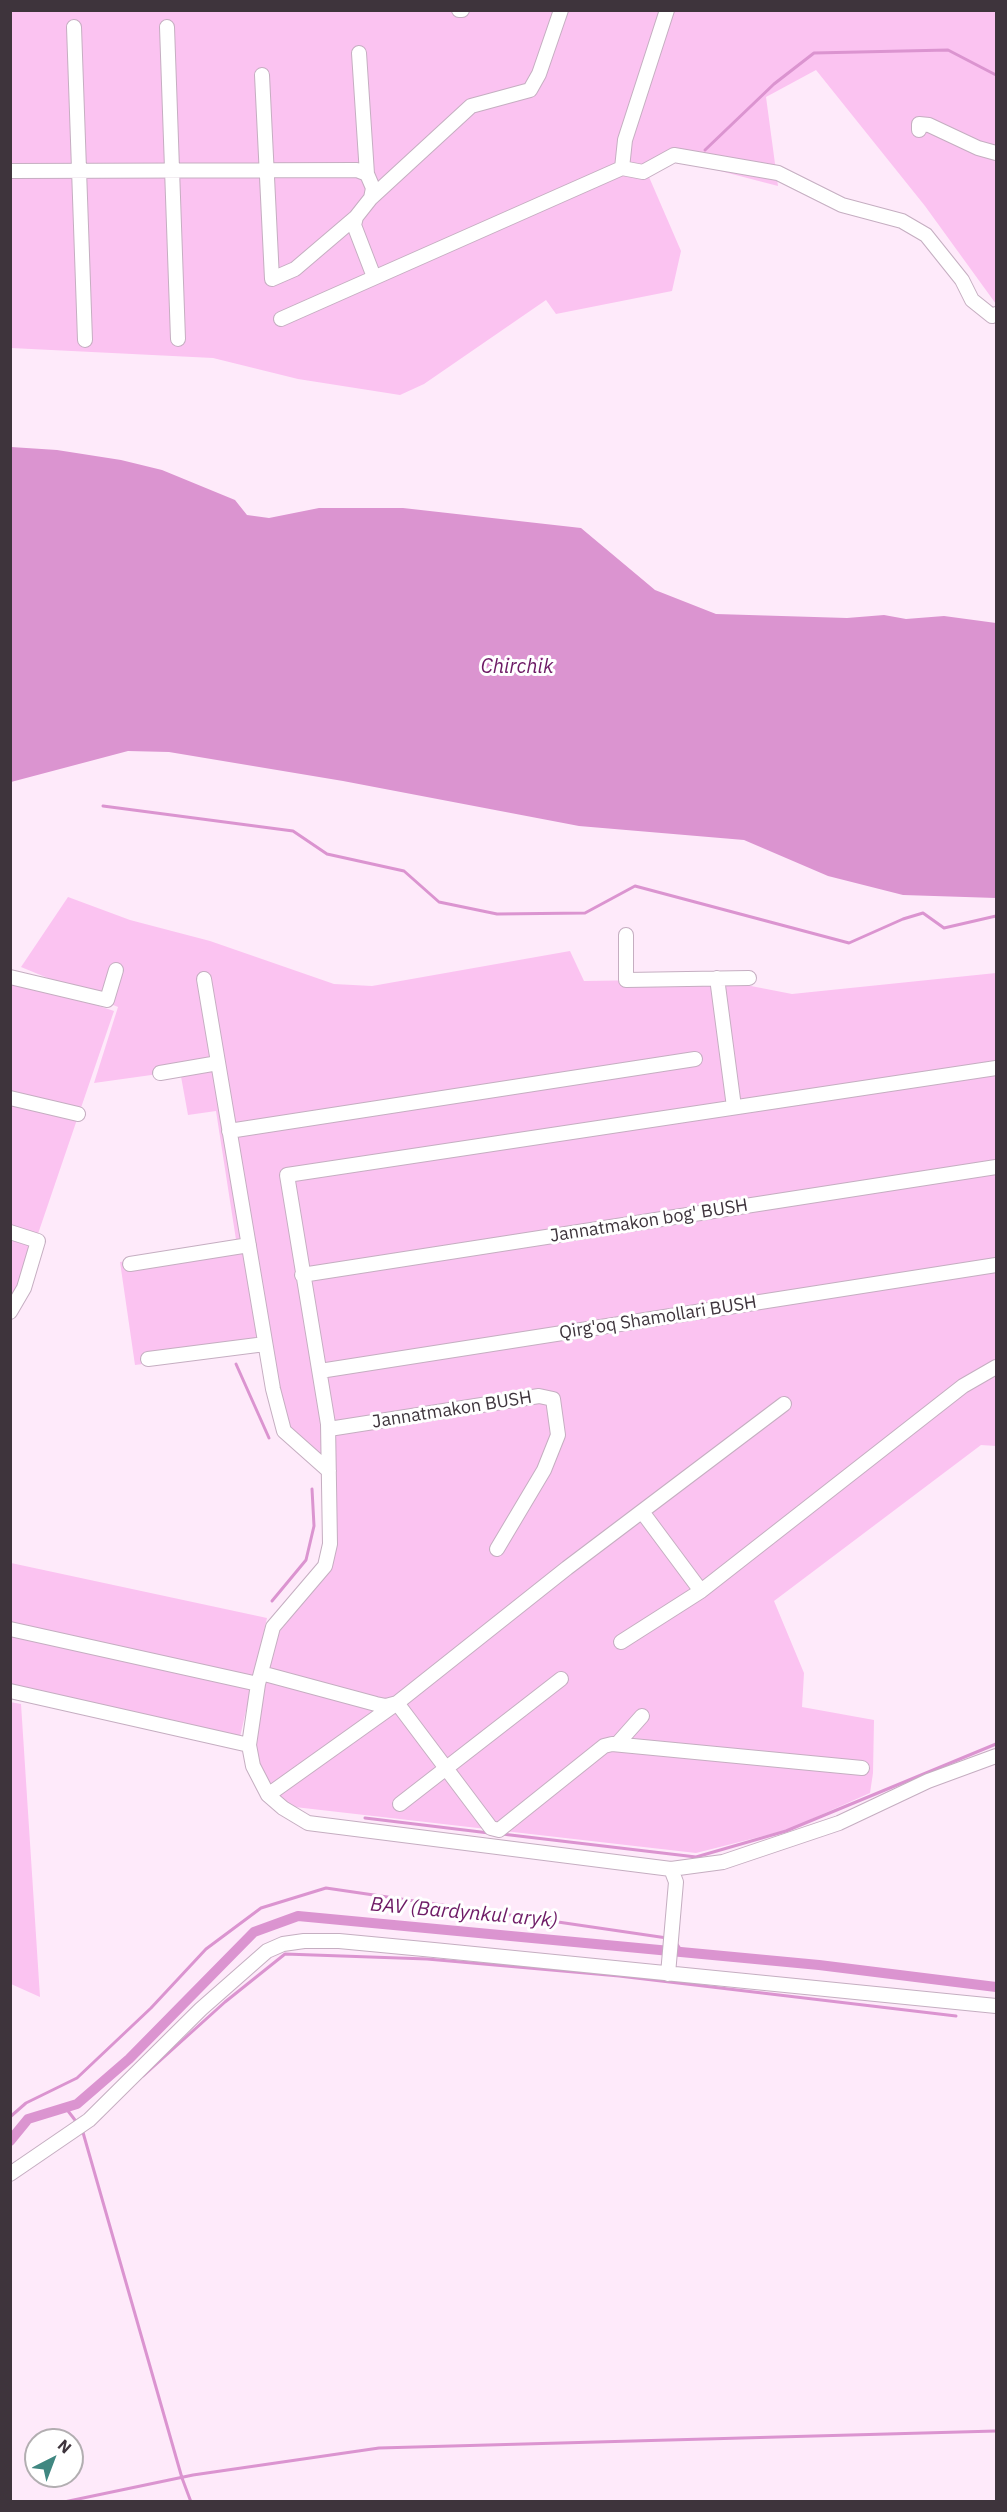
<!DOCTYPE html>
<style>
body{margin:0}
#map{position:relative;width:1007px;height:2512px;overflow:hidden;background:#feeafa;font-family:"IBM Plex Sans",sans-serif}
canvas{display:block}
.frame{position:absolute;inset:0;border:12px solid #3e343c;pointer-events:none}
.north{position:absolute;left:24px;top:2428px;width:60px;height:60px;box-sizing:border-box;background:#fff;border:2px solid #b2aeb1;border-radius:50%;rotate:42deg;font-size:16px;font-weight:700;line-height:24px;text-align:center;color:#3e343c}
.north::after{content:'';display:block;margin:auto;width:21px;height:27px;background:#408781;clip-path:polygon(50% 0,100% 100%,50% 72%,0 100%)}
</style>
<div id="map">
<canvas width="1007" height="2512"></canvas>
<div class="frame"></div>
<div class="north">N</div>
</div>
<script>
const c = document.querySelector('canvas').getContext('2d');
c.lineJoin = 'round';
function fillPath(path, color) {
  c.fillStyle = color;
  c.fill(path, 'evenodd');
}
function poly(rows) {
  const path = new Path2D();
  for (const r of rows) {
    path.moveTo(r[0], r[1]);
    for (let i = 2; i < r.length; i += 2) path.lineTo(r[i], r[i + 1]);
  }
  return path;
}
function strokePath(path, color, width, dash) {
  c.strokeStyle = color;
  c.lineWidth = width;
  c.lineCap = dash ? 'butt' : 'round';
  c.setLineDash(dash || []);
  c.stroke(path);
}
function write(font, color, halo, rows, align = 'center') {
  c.font = font + ' "IBM Plex Sans",sans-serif';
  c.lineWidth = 6;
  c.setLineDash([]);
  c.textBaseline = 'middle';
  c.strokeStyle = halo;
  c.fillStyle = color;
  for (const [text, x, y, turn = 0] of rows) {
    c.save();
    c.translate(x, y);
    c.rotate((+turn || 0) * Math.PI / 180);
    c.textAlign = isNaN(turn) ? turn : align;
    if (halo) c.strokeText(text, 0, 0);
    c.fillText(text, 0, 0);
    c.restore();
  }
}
fillPath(poly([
 [10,11,996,11,996,304,925,206,816,70,766,97,778,186,678,160,649,177,681,251,672,291,556,314,546,300,424,384,400,395,298,379,213,358,11,348],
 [68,897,130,920,210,941,334,984,372,986,570,951,584,981,715,979,792,994,996,973,996,1446,981,1445,774,1601,804,1673,802,1707,874,1720,873,1773,870,1793,787,1830,696,1853,286,1806,270,1790,257,1762,253,1734,275,1637,331,1568,328,1470,287,1430,264,1349,135,1365,120,1262,237,1246,216,1111,188,1115,180,1071,94,1083,118,1007,21,967],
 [11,977,114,1011,11,1313],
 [11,1563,267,1618,240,1737,11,1687],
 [10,1702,21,1704,40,1997,11,1984]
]), '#fbc3f1');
fillPath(poly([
 [11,447,57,450,121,460,162,470,235,500,247,515,269,518,319,508,403,508,581,528,655,590,716,614,847,618,884,615,906,619,944,616,996,623,996,898,903,895,828,876,744,840,579,826,343,781,169,752,128,751,11,782]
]), '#db94d0');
strokePath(poly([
 [705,150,774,84,814,53,948,50,996,75],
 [103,806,293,831,327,854,404,871,439,902,497,914,585,913,635,886,849,943,903,919,923,913,944,928,996,916],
 [236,1364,269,1438],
 [272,1601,306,1560,314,1526,312,1489],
 [365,1818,489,1833],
 [502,1834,696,1857,786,1831,996,1744],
 [675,1941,682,1952],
 [143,2076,225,2002,285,1954,427,1959,619,1976,956,2016],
 [65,2107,78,2124],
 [10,2117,26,2103,77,2078,151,2008,206,1949,261,1908,326,1888,667,1938],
 [82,2129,182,2478,191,2502],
 [64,2502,193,2475,379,2448,996,2431]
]), '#db94d0', 3);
strokePath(poly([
 [10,2141,28,2119,77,2104,129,2059,254,1932,298,1916,819,1965,996,1987]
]), '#db94d0', 10);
const minor = poly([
 [459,10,462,10],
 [74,27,85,340],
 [167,27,178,339],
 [359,53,367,174],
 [262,75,272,279,295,269,356,217],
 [919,130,919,124,929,125,978,148,996,153],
 [622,168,625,140,667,10],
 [10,171,357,170,367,174,373,188,371,198,356,217,354,225,374,277],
 [371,198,471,106,530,90,539,74,561,10],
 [281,319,622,168,643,172,674,155,778,173,842,205,902,221,926,235,962,280,972,300,992,316,996,314],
 [626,935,626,980,749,978],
 [10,977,107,1000,116,970],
 [717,978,734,1107],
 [204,979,273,1389,284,1431,329,1471],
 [996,1068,287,1175,328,1424,330,1544,325,1566,273,1627,258,1684,249,1745,253,1766,268,1795,283,1808,308,1823,671,1869,723,1862,839,1823,928,1781,996,1756],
 [160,1073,218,1063],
 [10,1098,78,1114],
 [229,1131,695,1059],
 [10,1232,38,1241,24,1288,10,1312],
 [130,1264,249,1245],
 [302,1275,996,1167],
 [148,1359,265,1344],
 [320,1371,996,1265],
 [329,1429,539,1396,553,1399,558,1435,544,1470,497,1549],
 [643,1513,701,1591],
 [10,1629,258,1684],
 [621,1642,701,1591,963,1386,996,1367],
 [261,1673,376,1704,386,1706,397,1703,491,1828,499,1830,604,1746,612,1744,862,1768],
 [10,1691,249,1745],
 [618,1743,642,1716],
 [268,1795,397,1703,567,1568,784,1404],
 [400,1804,561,1679],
 [668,1974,676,1882,671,1869],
 [10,2174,89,2120,201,2009,267,1951,283,1944,304,1941,339,1941,434,1950,996,2006]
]);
strokePath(minor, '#c5aec1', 16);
strokePath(minor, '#fff', 14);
write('18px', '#3e343c', '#fff', [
 ["Jannatmakon bog' BUSH",649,1221,-9],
 ["Qirg'oq Shamollari BUSH",658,1318,-9],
 ["Jannatmakon BUSH",452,1410,-9]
]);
write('italic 20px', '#6d1a65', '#fff', [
 ["Chirchik",517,667],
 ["BAV (Bardynkul aryk)",464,1913,5]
]);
</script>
